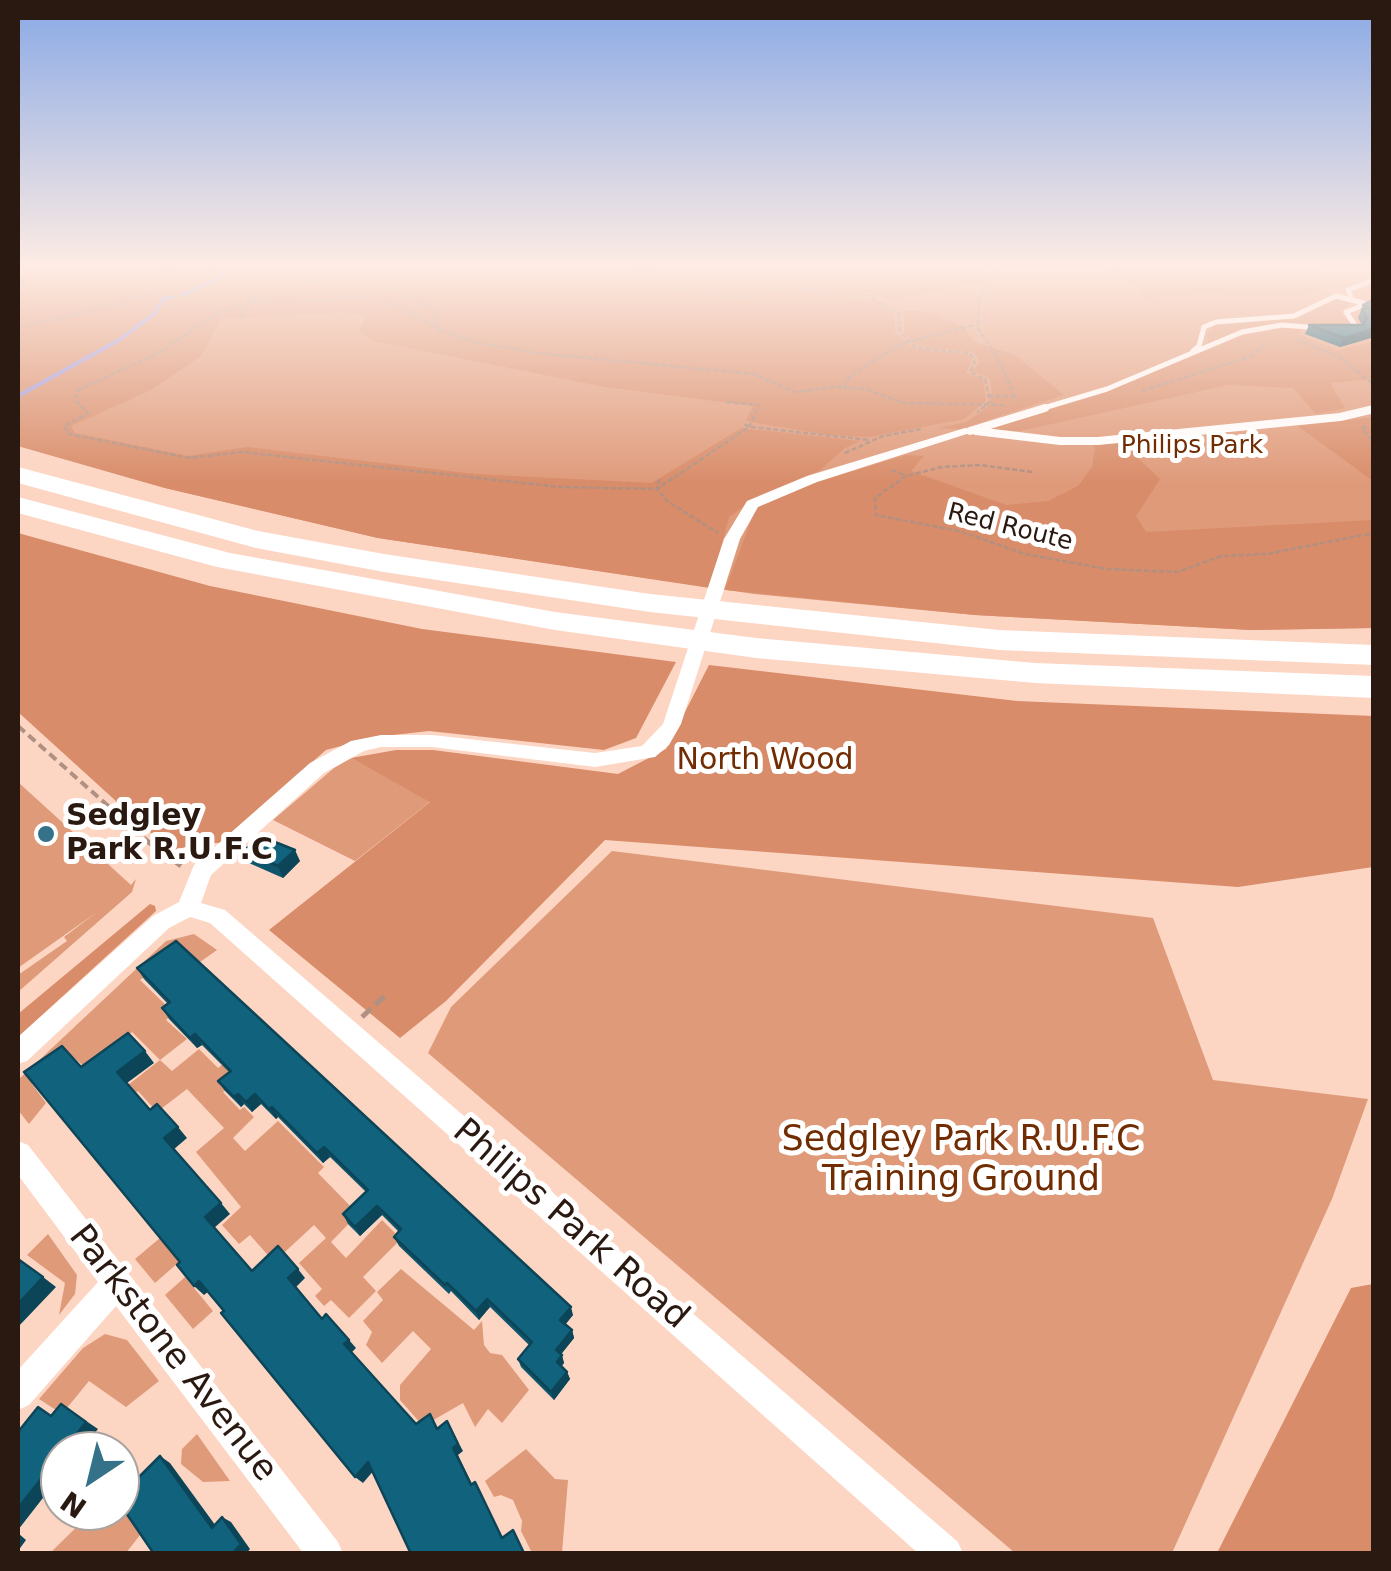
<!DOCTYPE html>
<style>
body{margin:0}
#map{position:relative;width:1391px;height:1571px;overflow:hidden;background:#fdd5c3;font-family:"DejaVu Sans",sans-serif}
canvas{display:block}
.frame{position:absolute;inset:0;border:20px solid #2a1911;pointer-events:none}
.north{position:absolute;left:40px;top:1431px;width:100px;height:100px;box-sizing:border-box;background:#fff;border:2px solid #aaa3a0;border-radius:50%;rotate:215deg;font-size:28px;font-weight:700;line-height:40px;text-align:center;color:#2a1911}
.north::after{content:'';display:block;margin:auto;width:35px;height:45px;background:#357289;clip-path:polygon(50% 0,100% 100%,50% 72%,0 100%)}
</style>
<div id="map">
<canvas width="1391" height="1571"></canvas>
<div class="frame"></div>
<div class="north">N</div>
</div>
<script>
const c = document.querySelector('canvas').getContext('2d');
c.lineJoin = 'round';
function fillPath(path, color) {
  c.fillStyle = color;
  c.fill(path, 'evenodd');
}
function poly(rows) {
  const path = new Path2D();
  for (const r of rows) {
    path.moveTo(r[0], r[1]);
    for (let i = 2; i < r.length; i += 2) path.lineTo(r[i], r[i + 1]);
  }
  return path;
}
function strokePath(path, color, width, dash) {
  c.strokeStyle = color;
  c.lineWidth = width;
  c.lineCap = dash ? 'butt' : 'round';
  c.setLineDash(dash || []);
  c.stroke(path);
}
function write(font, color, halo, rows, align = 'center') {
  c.font = font + ' "DejaVu Sans",sans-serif';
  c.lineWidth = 10;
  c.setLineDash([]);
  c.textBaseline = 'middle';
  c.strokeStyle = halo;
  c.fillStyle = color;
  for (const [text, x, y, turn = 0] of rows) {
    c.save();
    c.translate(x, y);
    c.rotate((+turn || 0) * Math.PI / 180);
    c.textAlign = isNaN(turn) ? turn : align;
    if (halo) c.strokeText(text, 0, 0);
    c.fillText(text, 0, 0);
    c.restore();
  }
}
fillPath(poly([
 [18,264,1373,264,1373,628,1251,630,975,615,754,594,378,538,165,488,18,446],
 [351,758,431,801,355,861,273,820,334,768],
 [18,782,131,885,136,879,132,892,18,992,18,975,67,941,64,937,97,912,18,968],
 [612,851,1153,918,1213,1080,1368,1099,1332,1199,1172,1553,1015,1553,428,1053,451,1007],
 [194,934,217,950,200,962,183,949,140,980,174,1013,166,1020,187,1039,160,1060,172,1071,199,1049,218,1068,227,1061,242,1076,223,1092,240,1110,244,1107,254,1117,233,1138,245,1151,278,1121,324,1167,318,1173,358,1214,331,1242,346,1258,382,1220,401,1239,363,1277,376,1291,349,1318,331,1300,324,1306,315,1296,322,1289,299,1263,326,1238,314,1225,274,1262,250,1235,239,1244,222,1225,241,1207,196,1152,224,1128,187,1089,157,1112,138,1091,135,1093,128,1085,160,1060,132,1032,86,1068,71,1055,32,1084,46,1103,29,1124,18,1110,19,1079,166,941],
 [48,1234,77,1275,75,1294,59,1315,65,1283,27,1255],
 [160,1238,179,1262,155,1283,135,1259],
 [401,1269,474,1330,482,1321,484,1345,490,1353,502,1355,529,1390,502,1423,488,1409,475,1427,463,1403,423,1426,400,1400,400,1385,431,1349,413,1331,382,1363,366,1345,372,1332,363,1321,383,1300,377,1292],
 [185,1277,213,1311,193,1329,165,1295],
 [105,1334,127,1340,159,1381,126,1407,89,1381,62,1414,39,1399,83,1348],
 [197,1434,230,1481,203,1482,181,1464,182,1449],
 [526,1449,555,1479,568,1480,562,1553,532,1553,521,1531,522,1521,513,1500,501,1495,494,1497,485,1481],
 [120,1504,140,1535,126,1553,49,1554,93,1511,120,1511]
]), '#df9a7a');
fillPath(poly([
 [18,264,979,264,990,271,991,280,892,300,872,292,830,293,804,286,787,287,880,302,894,314,895,332,915,349,967,354,972,360,966,373,983,379,986,401,964,419,869,437,829,435,746,421,753,406,605,387,373,341,358,331,367,316,344,312,221,319,201,356,151,390,71,426,75,433,188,456,247,447,475,474,652,483,741,428,860,441,845,448,819,471,760,495,729,517,710,588,378,538,165,488,18,446],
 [1099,264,1314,264,1332,279,1348,285,1291,296,1202,293,1146,298,1117,271],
 [1337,298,1353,301,1339,311,1351,325,1281,324,1239,331,1208,343,1207,334,1216,323,1300,317],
 [904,310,928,312,963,326,974,342,1015,355,1064,395,961,429,939,428,967,422,991,404,990,396,1015,397,992,394,990,378,972,371,981,362,974,352,916,346,904,332],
 [1285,327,1303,329,1298,334,1338,350,1373,342,1373,379,1330,383,1345,408,1316,414,1293,388,1228,385,1020,431,982,430,1110,390,1245,335],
 [1373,417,1373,481,1298,426],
 [1092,443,1122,443,1160,479,1136,516,1146,532,1373,520,1373,628,1251,630,975,615,725,590,756,508,811,484,906,455,924,456,911,471,1006,505,1048,501,1078,486,1092,467,1095,448],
 [18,533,210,586,422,629,676,662,636,738,604,750,429,731,375,737,326,750,220,843,195,843,172,852,18,712],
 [709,665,1017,701,1373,716,1373,867,1238,887,605,840,446,1001,400,1038,269,930,430,802,351,758,396,750,433,750,618,774,666,749],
 [150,904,155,906,156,911,18,1037,18,1014],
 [1373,1284,1373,1553,1217,1553,1351,1288]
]), '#d88c69');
strokePath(poly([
 [18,265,26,264],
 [182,295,216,280,233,264],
 [18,396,119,340,154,314,163,299,173,297]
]), '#9c98e1', 4);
strokePath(poly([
 [51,264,174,271,238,264],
 [763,264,582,275,566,281,581,287,644,284,742,297,792,285,828,295,864,294,899,313,900,332,916,348,970,353,975,361,970,372,985,379,990,402,977,412],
 [788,264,792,285],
 [991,264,1000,275,979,297,978,329,995,353,1017,401],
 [1083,264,1117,271,1150,264],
 [1249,264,1297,264,1304,274,1328,285],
 [273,278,386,288,430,305,441,331,475,342,537,353,754,374,795,392,833,387,866,389,904,403,1004,405],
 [273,278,301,264],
 [240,318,248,303,266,290,273,278,260,274,252,264],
 [18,327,96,310,208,275,226,264],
 [441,331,399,305,368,298,248,303,218,313,157,354,78,390,75,400,88,413,64,426,69,434,190,458,242,452,560,487,657,489,749,427,744,424],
 [1297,340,1340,357,1374,385],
 [844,387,850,376,901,344,975,325],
 [1142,391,1249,357,1267,343],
 [988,395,1013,397],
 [726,402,759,405,749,427],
 [1366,426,1362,429,1374,442],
 [751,427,870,440],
 [845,453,883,436,921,429],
 [892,470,906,476],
 [1032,472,980,465,942,467,906,476,875,498,876,515,959,531,1025,554,1107,569,1178,572,1221,556,1267,554,1374,533],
 [659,479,657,489,667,501,718,533]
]), '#b09082', 2.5, [5, 2.5]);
strokePath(poly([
 [18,726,150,843]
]), '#b09082', 4, [9, 5]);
strokePath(poly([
 [147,841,181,866],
 [362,1017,387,994]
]), '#b09082', 5, [12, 6]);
strokePath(poly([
 [1351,297,1348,290,1369,282],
 [1347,329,1357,328,1346,312,1374,301],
 [1193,351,1199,346,1204,327,1216,322,1294,316,1336,296,1363,303],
 [1037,410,1107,389,1242,332,1282,325,1320,328],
 [1368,410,1374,409]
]), '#fff', 5);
strokePath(poly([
 [970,431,1045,408],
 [976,431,1060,441,1098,441,1340,417,1374,409]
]), '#fff', 8);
fillPath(poly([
 [965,428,976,431,817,482,758,507,740,539,681,724,669,745,655,757,595,767,432,747,381,747,364,751,324,773,211,875,201,903,225,910,958,1542,963,1554,919,1554,210,923,190,917,169,928,27,1061,18,1064,18,1037,153,916,179,902,194,865,310,763,351,741,381,735,432,735,595,753,642,746,663,724,724,539,747,501,807,476,965,428],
 [18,1141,28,1145,338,1542,343,1554,304,1554,116,1306,29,1405,18,1410,18,1370,98,1282,18,1175,18,1141]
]), '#fff');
fillPath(poly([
 [18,467,258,531,384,554,650,594,999,630,1374,645,1374,665,999,650,650,612,384,572,256,548,18,483,18,467],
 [18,497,230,553,555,612,756,638,1035,663,1374,676,1374,698,1035,683,756,658,555,630,217,567,18,513,18,497]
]), '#fff');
fillPath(poly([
 [1374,299,1374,337,1340,347,1305,334,1309,325,1362,325,1358,318,1363,305],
 [244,851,300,861,283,878,249,863],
 [137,968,573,1315,565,1325,572,1330,574,1338,561,1354,564,1363,561,1366,567,1372,570,1379,554,1400,521,1367,518,1359,529,1345,490,1307,479,1320,451,1291,449,1294,399,1246,394,1237,399,1232,382,1215,360,1236,348,1224,343,1214,366,1192,330,1157,323,1163,278,1117,276,1119,261,1104,252,1112,244,1104,241,1107,225,1091,218,1081,229,1072,202,1045,197,1048,169,1019,162,1008,168,1004,144,979]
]), '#0f556c');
fillPath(poly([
 [1374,329,1374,337,1340,347,1344,338],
 [295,850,300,861,283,878,278,866],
 [195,1034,202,1045,197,1048,190,1038],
 [145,1051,154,1063,127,1083,117,1072],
 [238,1094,244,1104,241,1107,234,1097],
 [255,1094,261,1104,252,1112,246,1102],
 [272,1107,278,1117,276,1119,269,1109],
 [178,1127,187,1138,173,1150,164,1138],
 [324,1147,330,1157,323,1163,317,1153],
 [221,1203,230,1214,214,1228,205,1217],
 [377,1206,382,1215,360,1236,355,1227],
 [298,1269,305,1278,296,1287,288,1278],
 [43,1277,56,1287,18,1327,18,1304],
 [199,1281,209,1291,204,1295,194,1286],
 [487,1299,490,1307,479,1320,476,1311],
 [571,1307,573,1315,562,1328,560,1320],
 [572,1330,574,1338,559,1357,556,1350],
 [349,1340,356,1348,351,1353,344,1344],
 [562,1355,564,1363,559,1370,557,1362],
 [567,1372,570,1379,554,1400,551,1392],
 [61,1404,98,1429,80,1451,63,1451],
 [447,1421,463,1451,458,1455,476,1492,471,1485,453,1448],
 [60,1455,60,1476,18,1530,18,1508],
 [160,1456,170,1463,221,1533,212,1528],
 [368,1462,375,1469,363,1483,355,1477],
 [222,1517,231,1522,250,1549,246,1554,232,1554],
 [18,1533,26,1540,18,1551]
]), '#0c4558');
const building = poly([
 [1374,299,1374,329,1344,338,1309,325,1363,325,1367,318,1362,309,1369,307,1363,305,1374,299],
 [260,836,295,850,278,866,244,851,260,836],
 [176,941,571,1307,560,1320,572,1330,556,1350,562,1355,557,1362,567,1372,551,1392,518,1359,532,1342,487,1299,476,1311,447,1283,445,1285,394,1237,401,1229,377,1206,355,1227,343,1214,368,1190,324,1147,317,1153,272,1107,269,1109,255,1094,246,1102,238,1094,234,1097,218,1081,231,1071,195,1034,190,1038,162,1008,170,1002,137,968,176,941],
 [128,1033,145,1051,117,1072,150,1110,157,1104,178,1127,164,1138,221,1203,205,1217,252,1271,278,1246,298,1269,288,1278,322,1319,326,1314,349,1340,344,1344,416,1424,430,1414,437,1429,447,1421,458,1444,453,1448,471,1485,475,1482,502,1538,513,1530,523,1551,520,1554,411,1554,368,1462,355,1477,221,1313,224,1311,199,1281,194,1286,177,1265,180,1262,24,1072,62,1046,81,1067,128,1033],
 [18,1259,43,1277,18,1304,18,1259],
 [61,1404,86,1422,63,1451,60,1451,60,1455,18,1508,18,1432,38,1407,51,1416,61,1404],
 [160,1456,212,1528,222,1517,241,1544,232,1554,154,1554,120,1504,120,1496,160,1456]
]);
fillPath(building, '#11637d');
strokePath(building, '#0c4558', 2.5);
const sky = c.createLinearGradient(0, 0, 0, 484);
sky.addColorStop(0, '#89a9e5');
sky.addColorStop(0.55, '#feece4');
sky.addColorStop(1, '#feece400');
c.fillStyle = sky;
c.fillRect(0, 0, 1391, 484);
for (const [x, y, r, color] of [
 [46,834,10,"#357289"]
]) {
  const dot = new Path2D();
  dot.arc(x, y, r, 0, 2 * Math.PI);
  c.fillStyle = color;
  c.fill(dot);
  strokePath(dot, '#fff', 4);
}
write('25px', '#712c02', '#fff', [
 ["Philips Park",1192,446]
]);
write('25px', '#2a1911', '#fff', [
 ["Red Route",1010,528,14]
]);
write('30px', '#712c02', '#fff', [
 ["North Wood",765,761]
]);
write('bold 30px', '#2a1911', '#fff', [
 ["Sedgley",66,817],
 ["Park R.U.F.C",66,851]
], 'left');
write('35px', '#712c02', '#fff', [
 ["Sedgley Park R.U.F.C",961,1141],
 ["Training Ground",961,1181]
]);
write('35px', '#2a1911', '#fff', [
 ["Philips Park Road",570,1225,41],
 ["Parkstone Avenue",172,1354,52]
]);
</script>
